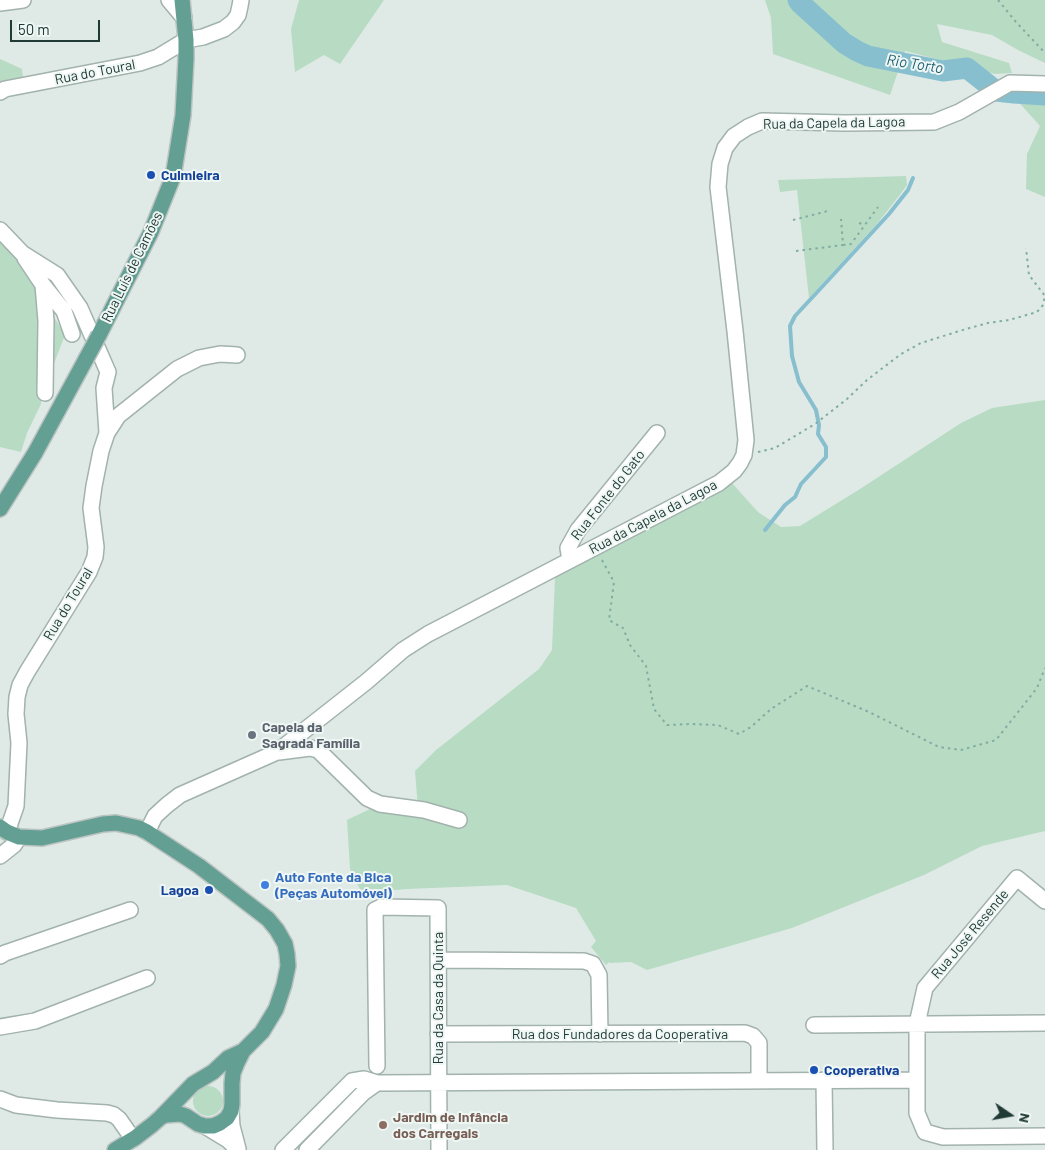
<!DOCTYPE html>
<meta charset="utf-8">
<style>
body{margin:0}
#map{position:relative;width:1045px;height:1150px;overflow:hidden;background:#dfeae6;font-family:Barlow,sans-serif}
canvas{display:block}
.north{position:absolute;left:985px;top:1090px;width:50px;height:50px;-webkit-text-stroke:4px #eff7f4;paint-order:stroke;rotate:102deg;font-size:14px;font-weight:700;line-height:20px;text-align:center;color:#203a35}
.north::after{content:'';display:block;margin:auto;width:18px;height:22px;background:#203a35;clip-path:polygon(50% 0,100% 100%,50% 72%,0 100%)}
.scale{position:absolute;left:10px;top:20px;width:90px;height:22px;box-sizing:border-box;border:2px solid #203a35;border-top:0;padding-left:6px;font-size:15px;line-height:18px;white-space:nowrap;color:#203a35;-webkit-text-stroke:4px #eff7f4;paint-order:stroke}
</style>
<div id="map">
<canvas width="1045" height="1150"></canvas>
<div class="north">N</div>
<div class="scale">50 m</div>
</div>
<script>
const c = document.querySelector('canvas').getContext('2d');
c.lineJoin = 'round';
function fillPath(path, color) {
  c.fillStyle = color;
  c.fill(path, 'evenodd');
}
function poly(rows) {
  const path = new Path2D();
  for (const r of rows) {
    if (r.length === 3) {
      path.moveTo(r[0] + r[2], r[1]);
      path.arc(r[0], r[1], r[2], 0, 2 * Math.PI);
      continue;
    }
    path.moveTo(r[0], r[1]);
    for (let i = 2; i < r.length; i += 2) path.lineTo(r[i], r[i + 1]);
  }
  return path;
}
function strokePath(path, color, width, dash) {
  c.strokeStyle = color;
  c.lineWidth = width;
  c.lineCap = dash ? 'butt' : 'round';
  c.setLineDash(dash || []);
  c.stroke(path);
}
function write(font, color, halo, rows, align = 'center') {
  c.font = font + ' Barlow,sans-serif';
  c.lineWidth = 4;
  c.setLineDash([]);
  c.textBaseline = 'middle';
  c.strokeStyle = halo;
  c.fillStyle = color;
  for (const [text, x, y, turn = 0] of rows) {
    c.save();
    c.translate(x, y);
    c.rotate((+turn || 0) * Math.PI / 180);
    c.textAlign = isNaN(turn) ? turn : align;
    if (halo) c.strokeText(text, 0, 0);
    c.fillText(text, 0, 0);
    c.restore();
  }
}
fillPath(poly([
 [299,0,384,0,340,64,324,55,295,72,291,29],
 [765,0,1045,0,1045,63,1018,50,992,35,937,24,942,42,1009,63,1012,73,995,74,905,51,890,95,773,54,771,18],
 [0,59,22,69,23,78,0,84],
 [1018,88,1045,90,1045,197,1026,189,1027,154,1040,126,1015,98],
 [906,176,907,185,899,196,876,225,809,298,797,190,780,192,778,180],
 [0,234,35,279,35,286,65,335,41,397,41,404,27,433,21,452,0,447],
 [1045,400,1045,831,982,846,924,875,792,928,647,970,631,962,610,963,609,962,606,965,591,947,596,941,576,908,507,885,407,889,362,893,350,869,347,820,372,808,418,809,415,771,436,750,539,669,552,650,555,577,732,483,758,512,781,527,800,526,860,489,961,423,992,408],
 [208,1101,15]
]), '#b8dbc4');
strokePath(poly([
 [765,530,785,505,795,497,801,484,826,457,826,447,818,434,819,425,816,410,799,382,792,356,790,326,795,316,821,288,889,214,908,190,913,178]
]), '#87bfcf', 4);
strokePath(poly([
 [798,0,800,3,844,43,857,51,868,56,943,71,967,68,996,91,1014,93,1045,95]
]), '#87bfcf', 21);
const minor = poly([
 [169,0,184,18],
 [0,3,23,0],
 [0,92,5,89,140,63,158,57,186,40,203,37,224,29,233,22,238,15,240,6,241,0],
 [0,230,22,253,57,275,80,308,108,372,104,388,107,433,101,451,94,486,91,508,96,547,95,557,89,572,27,672,20,685,17,697,16,714,19,743,16,806,7,832],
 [25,258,43,285,46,321,45,393],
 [43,285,64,311,72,334],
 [107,433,118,416,177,369,199,358,220,354,237,355],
 [570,560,568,548,578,530,657,433],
 [279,752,310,748,318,750,367,798,380,804,424,810,459,820],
 [147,832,155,816,167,805,180,795,277,752,366,682,403,650,428,634,719,483,734,471,740,463,744,455,746,440,735,331,718,187,720,164,725,148,734,136,748,127,762,121,844,123,934,122,959,112,1010,83,1045,84],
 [0,856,14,845,19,837],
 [1045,901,1017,878,925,988,917,1024,917,1113,925,1132,943,1137,1045,1136],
 [0,956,5,953,130,910],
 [438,960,584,961,593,964,599,975,600,1034],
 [814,1025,1045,1023],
 [0,1027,35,1021,147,978],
 [438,1034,745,1033,753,1036,759,1043,759,1081],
 [377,1066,375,910,381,907,438,908,439,1150],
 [824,1080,825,1150],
 [0,1099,16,1105,57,1110,107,1113,114,1115,119,1119,133,1139],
 [231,1111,232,1126,238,1149],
 [205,1126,228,1140,238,1150],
 [283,1150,352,1081,364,1079,377,1083,917,1080],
 [307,1150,363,1093,377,1083]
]);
const major = poly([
 [99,335,151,232,173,177,183,115,186,59,186,40,182,0],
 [0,509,35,453,86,359],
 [0,827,7,832,19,837,42,838,103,824,116,823,139,828,147,832,199,866,268,919,277,930,285,944,287,954,288,966,284,985,276,1009,262,1032,243,1051,228,1058,213,1072,193,1084,161,1117,152,1125,135,1138,115,1150],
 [161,1117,166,1115,180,1114,186,1116,198,1124,205,1126,213,1126,220,1123,227,1118,231,1111,232,1104,232,1083,233,1073,237,1063,243,1051]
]);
strokePath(minor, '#a2b2ad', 18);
strokePath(major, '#bcc4c2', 18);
strokePath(poly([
 [998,0,1016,22,1045,53],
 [793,220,828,211],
 [859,223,865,225],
 [843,245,851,244,878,207],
 [796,251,843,245,841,219],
 [758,452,775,448,815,424,847,399,867,380,901,354,921,343,966,329,988,323,1009,320,1037,312,1043,305,1045,296,1029,275,1026,248],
 [602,560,614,582,609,620,623,628,630,645,646,666,654,709,667,725,691,724,718,725,739,734,751,727,771,709,807,686,869,712,939,747,961,750,996,740,1037,688,1045,668]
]), '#80ada2', 2, [2.5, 4]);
strokePath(minor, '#fff', 15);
strokePath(major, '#649f94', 15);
const majorBridge = poly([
 [86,359,99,335]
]);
strokePath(majorBridge, '#bcc4c2', 18, []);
strokePath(majorBridge, '#649f94', 15);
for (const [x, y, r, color] of [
 [151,175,5,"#1a4fb4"],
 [252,735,5,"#6b7280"],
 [265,885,5,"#3f7fe0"],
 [209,890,5,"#1a4fb4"],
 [814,1070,5,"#1a4fb4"],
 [383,1125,5,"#8d6e63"]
]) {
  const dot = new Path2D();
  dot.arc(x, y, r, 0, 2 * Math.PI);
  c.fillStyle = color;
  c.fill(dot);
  strokePath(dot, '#eff7f4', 2);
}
write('14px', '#203a35', '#eff7f4', [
 ["Rua do Toural",95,72,-11],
 ["Rua da Capela da Lagoa",834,123,-1],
 ["Rua Luís de Camões",132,267,-64],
 ["Rua Fonte do Gato",608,495,-52],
 ["Rua da Capela da Lagoa",653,517,-28],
 ["Rua do Toural",68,604,-59],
 ["Rua José Resende",970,934,-50],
 ["Rua da Casa da Quinta",438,998,-90],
 ["Rua dos Fundadores da Cooperativa",620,1034]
]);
write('bold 14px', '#164399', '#eff7f4', [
 ["Culmieira",161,175],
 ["Lagoa",199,890,"right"],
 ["Cooperativa",824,1070]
], 'left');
write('bold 14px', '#5b616d', '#eff7f4', [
 ["Capela da",262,727],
 ["Sagrada Família",262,743]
], 'left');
write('bold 14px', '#366cbe', '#eff7f4', [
 ["Auto Fonte da Bica",275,877],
 ["(Peças Automóvel)",275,893]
], 'left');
write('bold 14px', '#785e54', '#eff7f4', [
 ["Jardim de Infância",393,1117],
 ["dos Carregais",393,1133]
], 'left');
write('italic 15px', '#1c5f74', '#eff7f4', [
 ["Rio Torto",915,64,9]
]);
</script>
